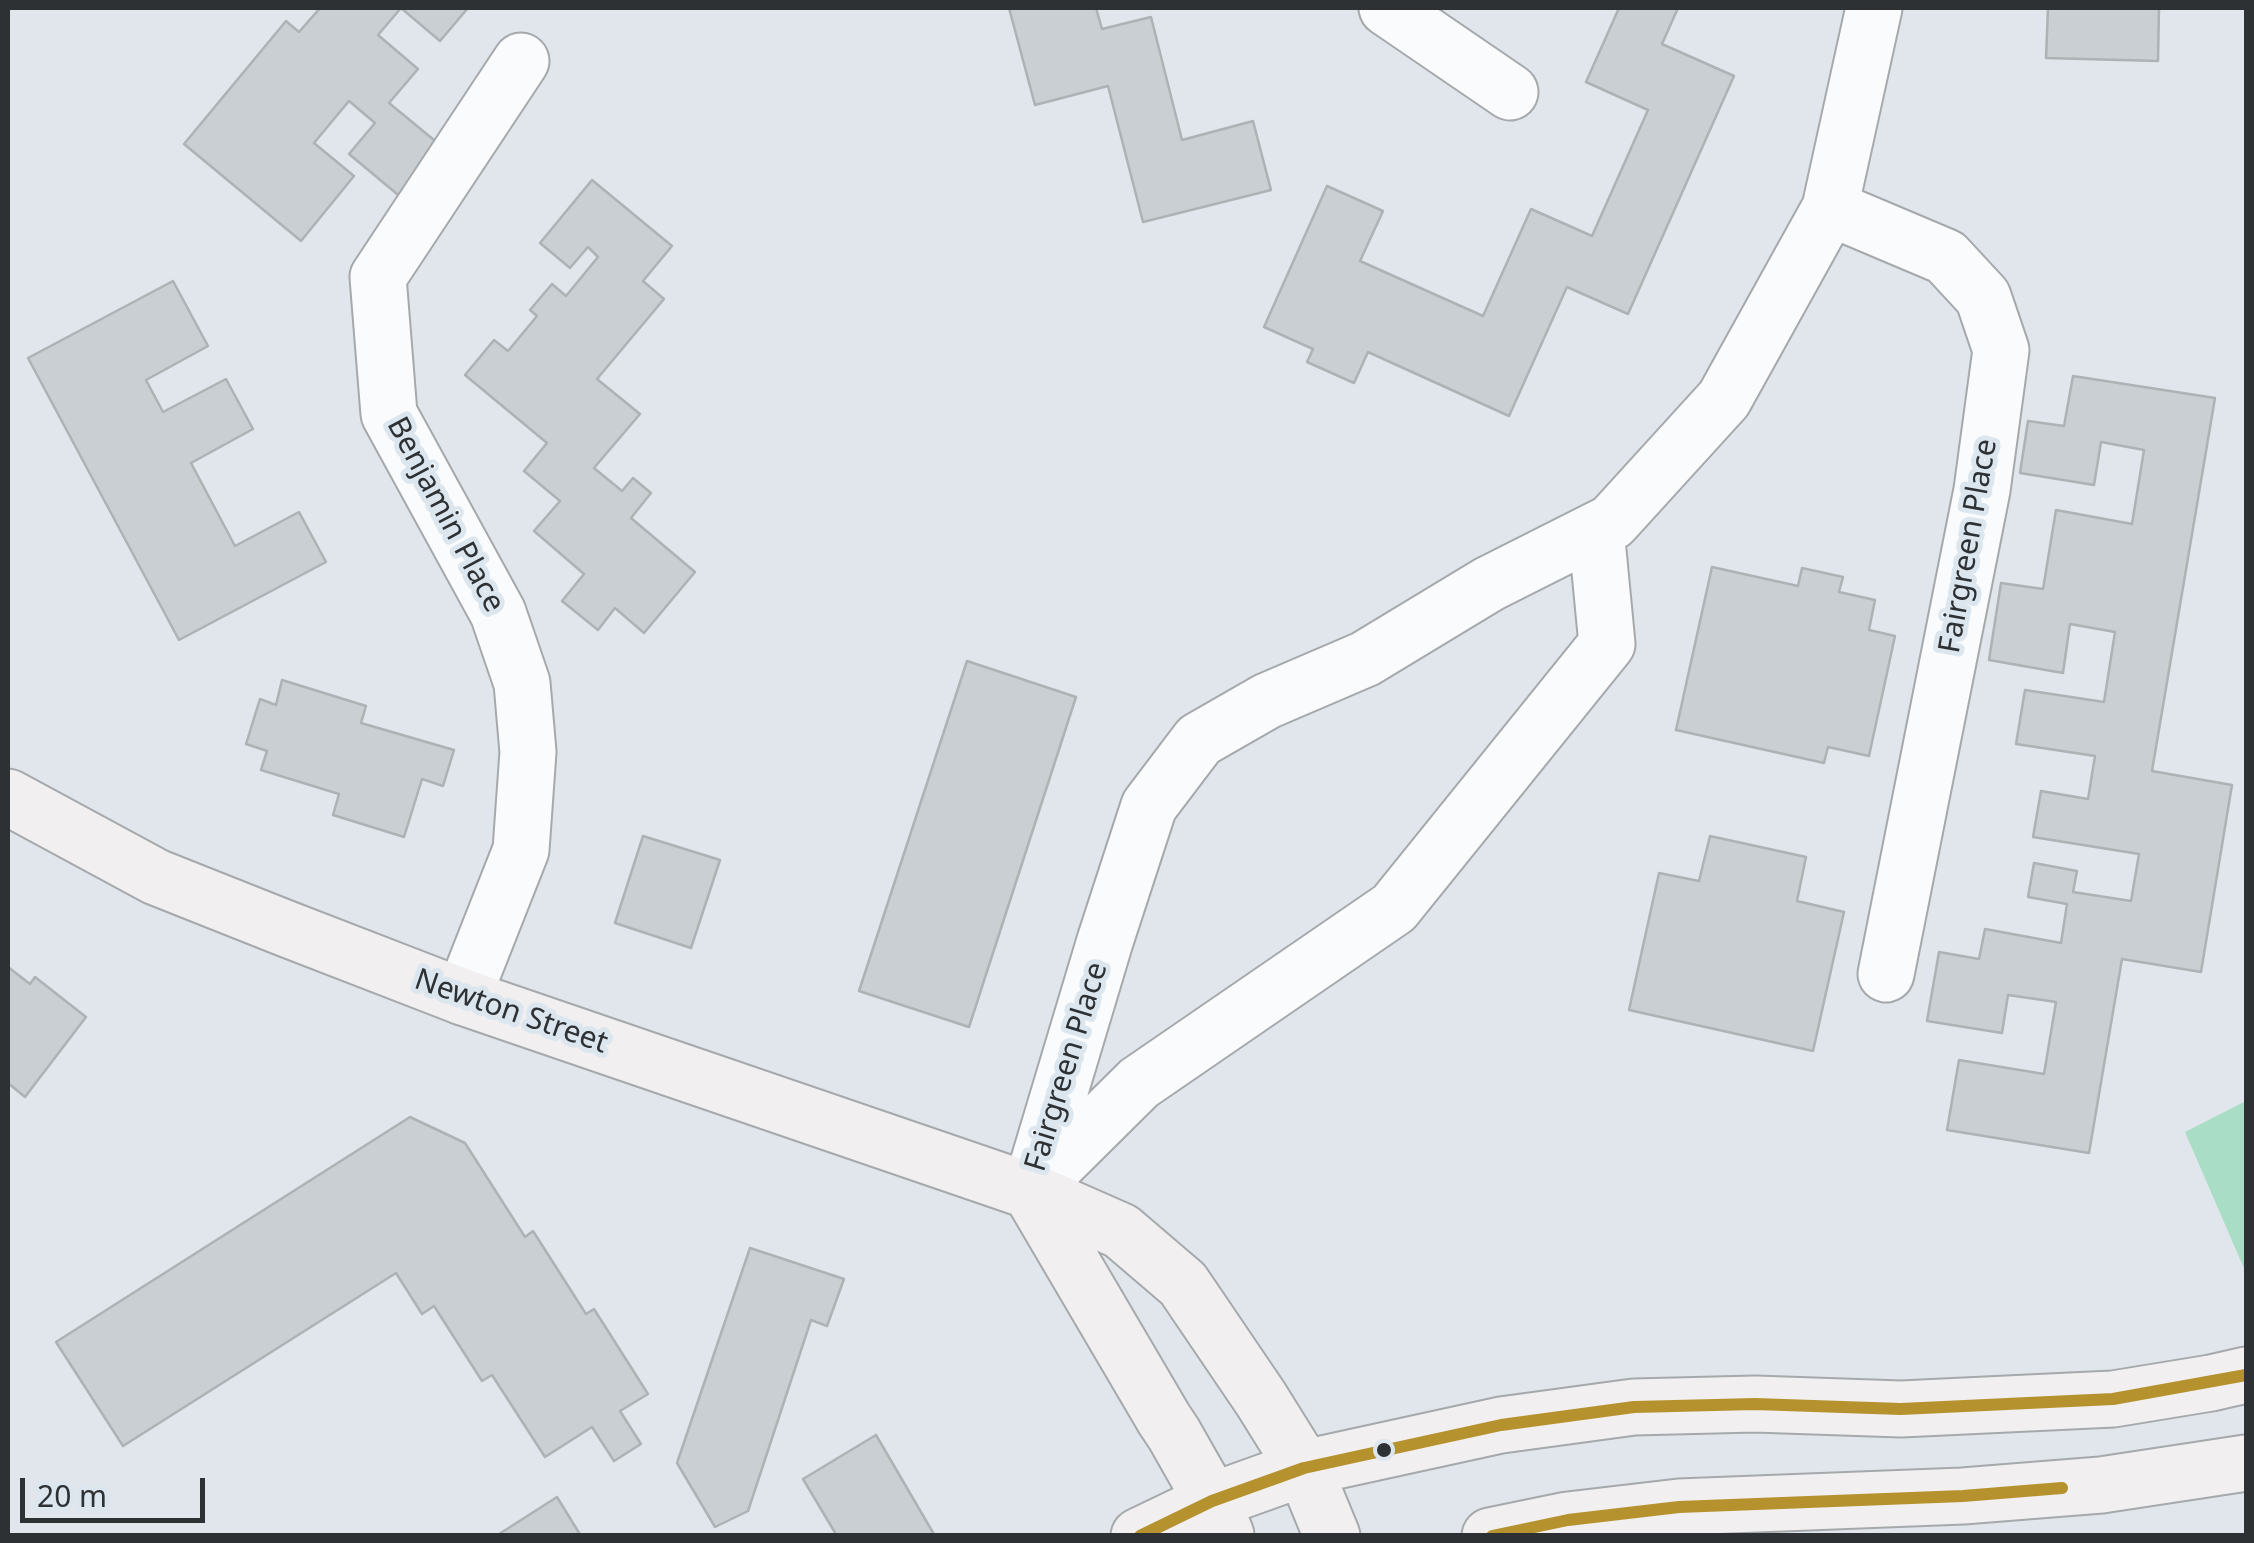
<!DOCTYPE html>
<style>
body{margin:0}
#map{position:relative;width:2254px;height:1543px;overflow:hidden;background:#e0e6eb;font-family:"Noto Sans",sans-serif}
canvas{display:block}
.frame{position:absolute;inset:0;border:10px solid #2d3134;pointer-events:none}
.scale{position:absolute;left:20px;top:1478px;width:185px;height:45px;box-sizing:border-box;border:5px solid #2d3134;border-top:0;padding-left:12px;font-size:30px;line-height:35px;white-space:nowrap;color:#2d3134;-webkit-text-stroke:8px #dce6ef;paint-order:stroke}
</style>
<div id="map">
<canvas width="2254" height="1543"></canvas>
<div class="frame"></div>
<div class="scale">20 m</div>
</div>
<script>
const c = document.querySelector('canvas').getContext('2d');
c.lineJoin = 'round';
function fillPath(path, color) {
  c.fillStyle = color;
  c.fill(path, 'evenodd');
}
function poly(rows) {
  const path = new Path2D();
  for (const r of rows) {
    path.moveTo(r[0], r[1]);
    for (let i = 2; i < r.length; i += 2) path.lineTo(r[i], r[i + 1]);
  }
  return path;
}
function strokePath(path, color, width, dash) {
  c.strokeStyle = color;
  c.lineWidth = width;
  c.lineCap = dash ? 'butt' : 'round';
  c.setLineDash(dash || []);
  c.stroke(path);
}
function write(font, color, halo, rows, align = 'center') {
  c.font = font + ' "Noto Sans",sans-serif';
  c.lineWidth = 10;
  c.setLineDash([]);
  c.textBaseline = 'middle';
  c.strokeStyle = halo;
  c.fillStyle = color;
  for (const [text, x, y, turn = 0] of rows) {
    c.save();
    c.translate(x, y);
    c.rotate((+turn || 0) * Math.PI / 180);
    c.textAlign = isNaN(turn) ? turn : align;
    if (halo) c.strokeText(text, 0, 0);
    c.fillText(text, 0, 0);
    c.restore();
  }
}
fillPath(poly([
 [2246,1101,2246,1273,2185,1132]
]), '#aaddc6');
const building = poly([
 [320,8,401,8,378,35,418,69,389,103,445,149,403,199,349,154,375,123,349,101,314,143,354,176,301,241,184,144,286,21,299,32,320,8],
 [401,8,468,8,440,41,401,8],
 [1009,8,1096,8,1102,29,1151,17,1182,140,1253,121,1271,190,1143,222,1108,86,1035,105,1009,8],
 [1619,8,1678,8,1662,44,1734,76,1628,314,1567,287,1509,416,1368,352,1354,383,1307,362,1313,349,1264,327,1327,186,1383,211,1360,261,1483,316,1531,209,1592,236,1648,110,1586,82,1619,8],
 [2048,8,2159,8,2158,61,2046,58,2048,8],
 [592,180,672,246,643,281,664,299,597,379,640,414,594,468,622,491,633,478,651,493,631,518,695,572,644,633,615,608,598,630,562,601,584,574,534,531,560,501,524,471,547,443,465,375,494,340,508,351,537,316,530,310,552,284,566,296,598,257,588,247,570,268,540,243,592,180],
 [173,281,208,346,146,380,163,412,226,379,253,429,191,463,235,546,299,512,326,562,179,640,28,358,173,281],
 [2073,376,2215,398,2152,771,2232,785,2201,972,2122,959,2089,1153,1947,1130,1959,1060,2044,1074,2056,1002,2008,995,2002,1033,1927,1021,1939,952,1979,959,1985,929,2061,943,2067,904,2028,897,2034,863,2077,871,2073,892,2131,901,2139,854,2033,837,2041,791,2088,799,2095,756,2016,744,2025,690,2104,702,2115,632,2070,624,2063,673,1989,660,2001,583,2043,589,2056,510,2132,524,2144,450,2101,442,2094,485,2020,473,2028,421,2064,426,2073,376],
 [1712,567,1798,586,1802,568,1843,577,1839,592,1875,600,1869,630,1895,636,1869,756,1828,747,1824,763,1676,730,1712,567],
 [967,661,1076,697,969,1027,859,991,967,661],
 [282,680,366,706,361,723,454,750,443,786,422,779,404,837,333,815,339,794,261,770,267,751,246,744,260,699,276,705,282,680],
 [643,836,720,860,691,948,615,923,643,836],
 [1710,836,1806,857,1797,901,1844,912,1813,1051,1629,1010,1659,873,1699,881,1710,836],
 [8,967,30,984,35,977,86,1017,25,1097,8,1083,8,967],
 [410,1117,465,1143,525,1237,533,1231,586,1314,594,1309,648,1394,620,1411,641,1444,614,1461,592,1427,545,1457,492,1375,482,1381,434,1306,422,1314,396,1273,123,1446,56,1342,410,1117],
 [750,1248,844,1279,827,1326,811,1320,748,1511,715,1527,677,1463,750,1248],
 [876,1435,935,1536,837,1536,803,1479,876,1435],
 [557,1497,581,1536,496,1536,557,1497]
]);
fillPath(building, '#cacfd3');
strokePath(building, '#adb2b5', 2.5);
const minor = poly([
 [1387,8,1510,92],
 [1830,208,1946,257,1983,297,2001,350,1982,490,1886,974],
 [463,997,521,850,528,752,522,683,498,613,389,414,378,277,521,61],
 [1033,1188,1139,1083,1394,908,1607,644,1596,530],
 [1030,1191,1105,941,1149,806,1199,740,1267,701,1365,659,1489,584,1612,522,1724,399,1830,208,1874,8]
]);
const secondary = poly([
 [8,797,156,877,287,929,463,997,1030,1191,1121,1231,1183,1284,1261,1399,1304,1468,1332,1536],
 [1030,1191,1164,1419,1174,1434,1212,1501,1226,1535],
 [1139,1536,1212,1501,1304,1468,1501,1425,1634,1407,1755,1404,1901,1409,2113,1399,2211,1383,2246,1375],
 [1490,1536,1568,1520,1679,1507,1963,1496,2101,1485,2246,1463]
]);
strokePath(minor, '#a5a9ac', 59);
strokePath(secondary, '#a5a9ac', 59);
strokePath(minor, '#fafbfc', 55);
strokePath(secondary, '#f1efef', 55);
strokePath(poly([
 [1140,1536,1212,1501,1304,1468,1501,1425,1634,1407,1755,1404,1901,1409,2113,1399,2246,1375],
 [1492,1536,1568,1520,1679,1507,1963,1496,2062,1488]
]), '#b6922f', 12);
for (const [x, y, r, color] of [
 [1384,1450,9,"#2d3134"]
]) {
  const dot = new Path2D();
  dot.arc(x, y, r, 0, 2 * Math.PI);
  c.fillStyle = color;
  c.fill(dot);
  strokePath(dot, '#dce6ef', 4);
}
write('30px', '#2d3134', '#dce6ef', [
 ["Benjamin Place",445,515,62],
 ["Fairgreen Place",1969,546,-80],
 ["Newton Street",511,1012,19],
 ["Fairgreen Place",1067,1067,-73]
]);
</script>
